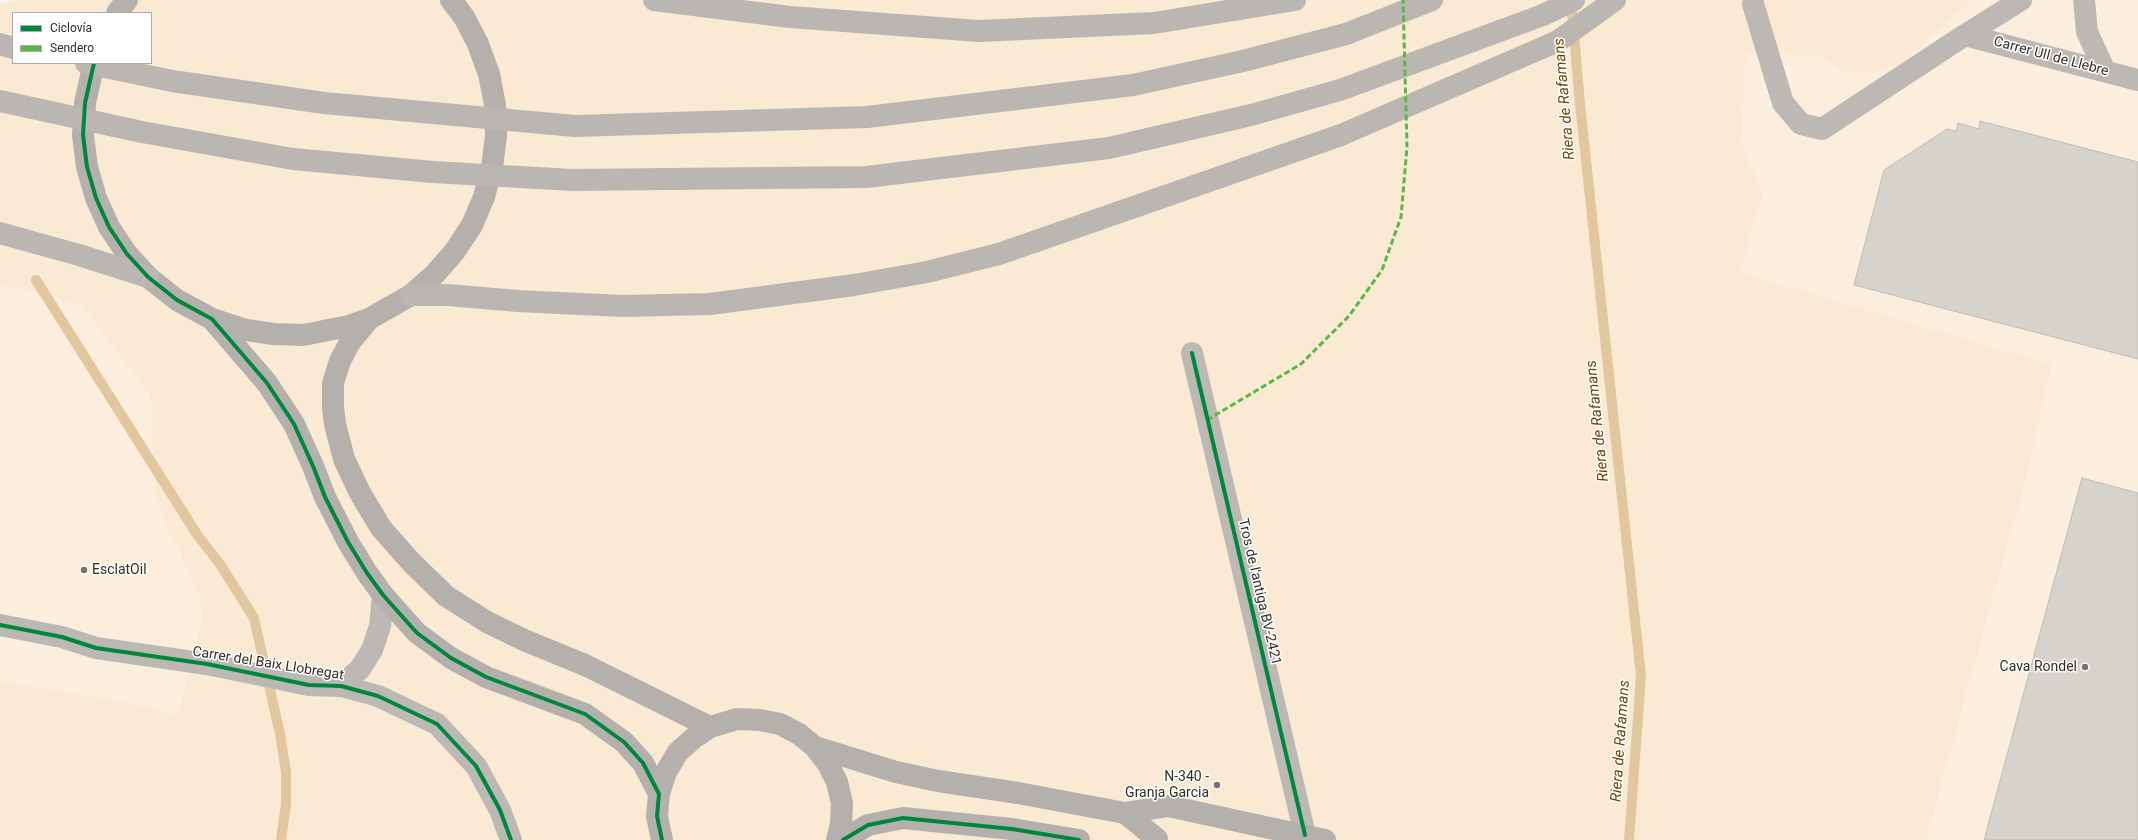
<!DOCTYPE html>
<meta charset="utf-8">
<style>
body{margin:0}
#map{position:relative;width:2138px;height:840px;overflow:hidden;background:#f8f5f0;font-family:Roboto,sans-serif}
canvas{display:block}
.legend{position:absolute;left:12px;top:12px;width:140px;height:52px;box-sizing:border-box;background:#fff;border:1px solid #adaba7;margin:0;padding:5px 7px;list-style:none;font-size:12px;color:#322c23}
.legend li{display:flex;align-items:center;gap:8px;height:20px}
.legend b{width:20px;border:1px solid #adaba7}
</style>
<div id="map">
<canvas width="2138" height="840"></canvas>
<ul class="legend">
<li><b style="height:5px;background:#00873e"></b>Ciclovía</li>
<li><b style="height:5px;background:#58b947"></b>Sendero</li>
</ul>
</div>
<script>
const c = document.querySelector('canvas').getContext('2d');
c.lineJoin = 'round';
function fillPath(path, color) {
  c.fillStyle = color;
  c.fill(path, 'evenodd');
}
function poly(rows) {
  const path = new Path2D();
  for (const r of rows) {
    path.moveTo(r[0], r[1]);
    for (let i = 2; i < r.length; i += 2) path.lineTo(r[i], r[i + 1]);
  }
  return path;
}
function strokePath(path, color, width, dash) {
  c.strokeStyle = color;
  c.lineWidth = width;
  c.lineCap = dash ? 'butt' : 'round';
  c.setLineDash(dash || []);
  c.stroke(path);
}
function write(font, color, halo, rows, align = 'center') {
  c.font = font + ' Roboto,sans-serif';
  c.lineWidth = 3;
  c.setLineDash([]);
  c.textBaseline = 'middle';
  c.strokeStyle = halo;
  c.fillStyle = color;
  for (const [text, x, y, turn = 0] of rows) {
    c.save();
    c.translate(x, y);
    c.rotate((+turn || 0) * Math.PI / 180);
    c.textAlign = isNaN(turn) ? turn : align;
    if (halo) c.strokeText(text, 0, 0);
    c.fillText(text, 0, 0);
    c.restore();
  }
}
fillPath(poly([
 [1972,0,2138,0,2138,840,1926,840,2022,492,1739,273,1763,193,1741,143,1746,53,1821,56,1841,71,1898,64],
 [0,284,81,305,150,395,155,492,179,556,199,596,203,617,178,716,145,706,0,681]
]), '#fceedc');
fillPath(poly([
 [16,0,1972,0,1898,65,1865,74,1841,71,1821,56,1746,53,1741,143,1763,193,1740,273,2052,365,2022,492,1926,840,0,840,0,681,145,706,178,716,203,617,199,596,160,512,155,492,150,395,81,305,0,284,0,4],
 [13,13,151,13,151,63,13,63]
]), '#fae9d3');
strokePath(poly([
 [1571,0,1580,104,1641,676,1629,840],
 [36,280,198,536,220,564,254,618,280,734,286,772,286,804,281,840]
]), '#e2c6a0', 10);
const building = poly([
 [1980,121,2138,162,2138,359,1854,285,1884,170,1947,129,1956,131,1958,123,1979,129,1980,121],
 [2082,478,2138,493,2138,840,1984,840,2082,478]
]);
fillPath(building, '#d6d2cc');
strokePath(building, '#c0bcb6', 1);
strokePath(poly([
 [2084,0,2087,32,2105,71],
 [1753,4,1783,103,1801,124,1822,129,1965,35,2021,0],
 [1965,35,2138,80],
 [1192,353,1305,835],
 [0,625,62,637,96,648,207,664,309,685,341,686,378,696,437,724,476,766,500,810,511,840],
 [341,686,360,669,372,650,380,626,383,595]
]), '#bcb9b5', 22);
strokePath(poly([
 [117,13,127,0],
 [94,63,85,103,83,135,87,167,96,198,109,227,127,254,148,277,177,300,212,319,246,330,274,334,303,335,349,326,369,319,411,295,435,274,455,251,472,225,484,197,492,167,496,136,495,105,489,74,478,44,464,17,451,0],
 [212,319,267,383,294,424,313,466,325,497,348,542,367,573,383,595,417,633,451,658,486,677,585,714,624,742,643,763,659,794],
 [369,319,350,342,340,361,333,383,333,407,335,424,344,459,360,493,381,528,411,562,446,596,487,622,524,640,585,665,710,727],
 [815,747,896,772,938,781,1018,793,1125,813,1168,806,1325,840],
 [1125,813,1157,839],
 [662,840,657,816,659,794,666,772,678,752,695,737,710,727,737,719,760,720,780,724,799,734,815,747,828,764,837,782,842,803,841,824,837,840],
 [843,840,868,825,903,818,1012,829,1079,840]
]), '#b4b1ac', 22);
strokePath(poly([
 [654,0,790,17,979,31,1154,23,1295,0],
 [0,44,13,48],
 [86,63,172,81,324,103,575,126,867,117,1133,85,1243,61,1346,34,1432,0],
 [0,101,142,132,293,159,433,172,572,180,866,177,1109,148,1251,115,1340,90,1543,15,1574,0],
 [0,233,79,255,148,277],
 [411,295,447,295,518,301,622,306,710,304,854,285,927,272,999,254,1341,135,1558,41,1615,0]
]), '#bab6b1', 22);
strokePath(poly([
 [1207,420,1301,364,1349,316,1382,270,1401,217,1407,147,1403,0]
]), '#58b947', 3, [6, 3]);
strokePath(poly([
 [94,63,85,103,83,135,87,167,96,198,109,227,127,254,148,277,177,300,212,319,267,383,294,424,313,466,325,497,348,542,367,573,383,595,417,633,451,658,486,677,585,714,624,742,643,763,659,794,657,816,662,840],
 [1192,353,1305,835],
 [0,625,62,637,96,648,207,664,309,685,341,686,378,696,437,724,476,766,500,810,511,840],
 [843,840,868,825,903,818,1012,829,1079,840]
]), '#00873e', 4);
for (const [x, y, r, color] of [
 [84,570,4,"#77726b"],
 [2085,667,4,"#77726b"],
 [1217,785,4,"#77726b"]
]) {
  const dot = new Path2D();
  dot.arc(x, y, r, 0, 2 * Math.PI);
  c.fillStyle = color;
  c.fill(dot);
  strokePath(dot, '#fff', 1.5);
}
write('14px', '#322c23', '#fff', [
 ["Carrer Ull de Llebre",2051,57,15],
 ["Tros de l'antiga BV-2421",1259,592,77],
 ["Carrer del Baix Llobregat",268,664,9]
]);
write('14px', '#322c23', '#fff', [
 ["EsclatOil",92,570,"left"],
 ["Cava Rondel",2077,667],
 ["N-340 -",1209,777],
 ["Granja Garcia",1209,793]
], 'right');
write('italic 15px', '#6b4602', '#fff', [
 ["Riera de Rafamans",1565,99,-95],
 ["Riera de Rafamans",1598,421,-96],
 ["Riera de Rafamans",1621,741,-86]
]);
</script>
